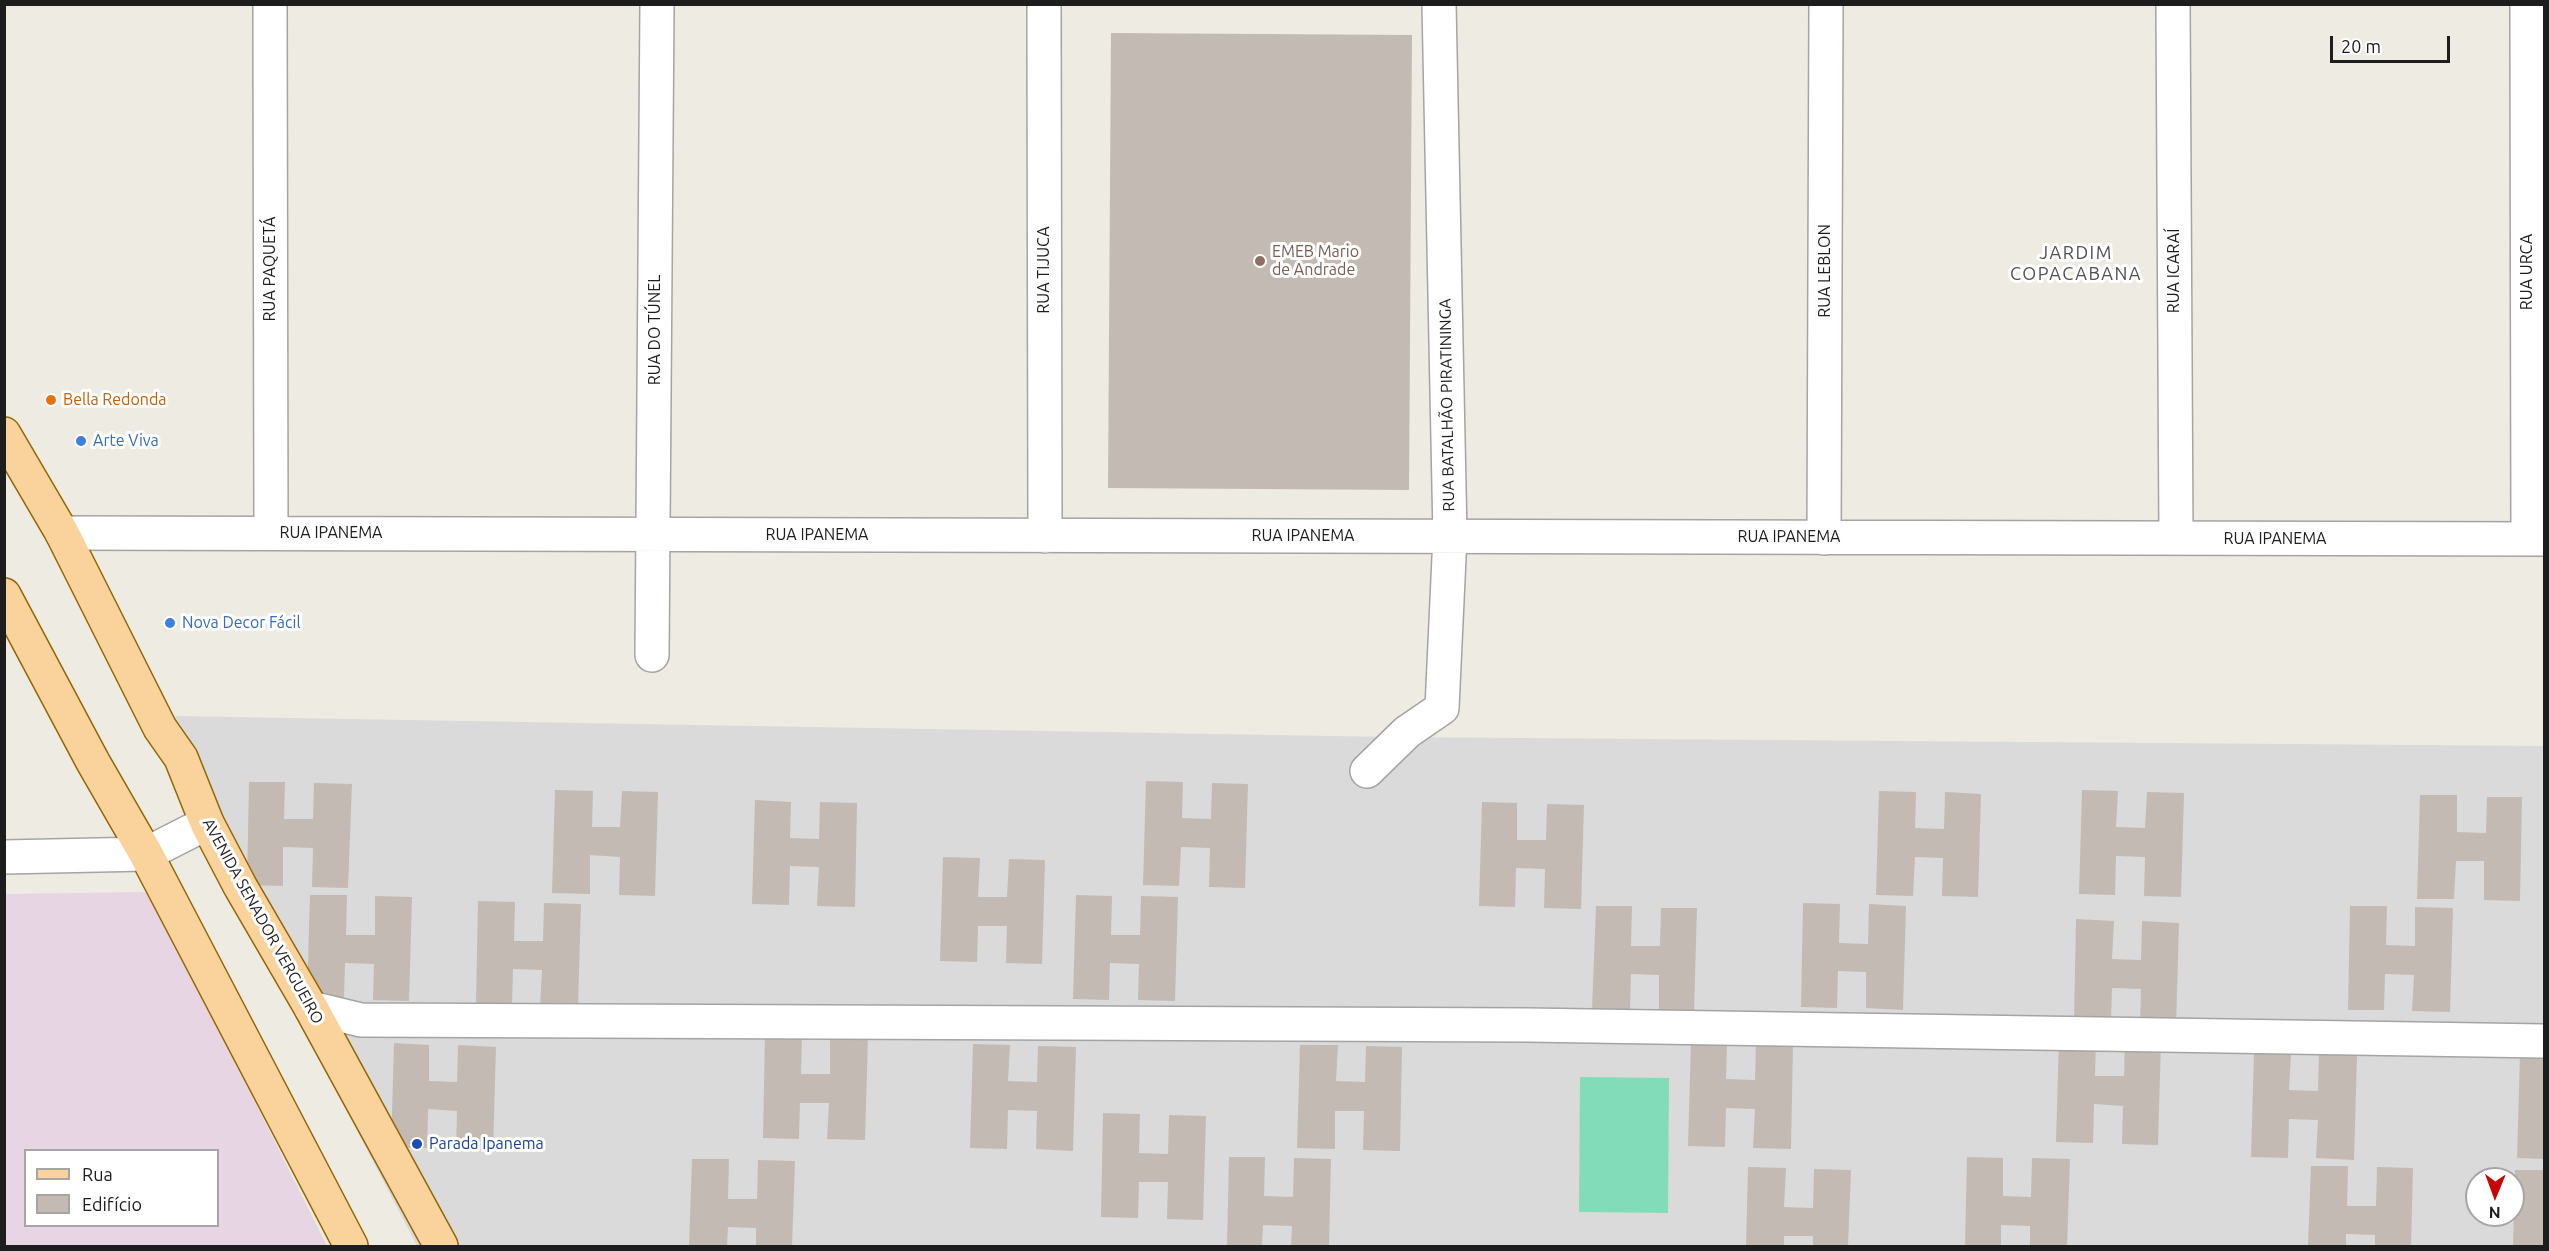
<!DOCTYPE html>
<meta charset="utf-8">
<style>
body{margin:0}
#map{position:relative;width:2549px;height:1251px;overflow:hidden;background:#eeebe3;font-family:Ubuntu,sans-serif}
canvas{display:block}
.frame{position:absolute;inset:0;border:6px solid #1d1d1d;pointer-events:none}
.legend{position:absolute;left:24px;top:1149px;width:195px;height:78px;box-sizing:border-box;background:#fff;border:2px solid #a5a5a5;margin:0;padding:8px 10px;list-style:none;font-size:18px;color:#1d1d1d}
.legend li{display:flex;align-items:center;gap:12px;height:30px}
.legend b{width:30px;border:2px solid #a5a5a5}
.north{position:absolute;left:2465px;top:1167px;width:60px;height:60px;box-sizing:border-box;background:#fff;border:2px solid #a5a5a5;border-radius:50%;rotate:181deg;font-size:16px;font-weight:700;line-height:24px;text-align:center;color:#1d1d1d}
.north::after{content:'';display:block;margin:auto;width:21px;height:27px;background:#c70503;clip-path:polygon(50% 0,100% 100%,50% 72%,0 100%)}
.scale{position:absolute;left:2330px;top:36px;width:120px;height:27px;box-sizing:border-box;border:3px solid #1d1d1d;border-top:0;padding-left:8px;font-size:18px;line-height:21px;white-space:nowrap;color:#1d1d1d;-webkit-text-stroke:4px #fff;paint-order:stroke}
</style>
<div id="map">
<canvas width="2549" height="1251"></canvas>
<div class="frame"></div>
<ul class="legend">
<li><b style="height:8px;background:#fad29c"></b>Rua</li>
<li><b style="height:16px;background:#c3bab3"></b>Edifício</li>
</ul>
<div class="north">N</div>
<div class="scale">20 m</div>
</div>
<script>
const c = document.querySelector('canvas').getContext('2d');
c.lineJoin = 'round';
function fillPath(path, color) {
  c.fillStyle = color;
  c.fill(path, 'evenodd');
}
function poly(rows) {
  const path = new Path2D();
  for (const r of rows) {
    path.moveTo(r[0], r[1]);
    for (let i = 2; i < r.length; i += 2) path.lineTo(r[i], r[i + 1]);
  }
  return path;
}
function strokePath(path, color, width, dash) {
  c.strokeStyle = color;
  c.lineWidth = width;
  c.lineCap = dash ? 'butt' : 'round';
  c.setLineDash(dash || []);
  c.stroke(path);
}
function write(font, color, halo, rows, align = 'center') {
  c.font = font + ' Ubuntu,sans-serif';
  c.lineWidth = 6;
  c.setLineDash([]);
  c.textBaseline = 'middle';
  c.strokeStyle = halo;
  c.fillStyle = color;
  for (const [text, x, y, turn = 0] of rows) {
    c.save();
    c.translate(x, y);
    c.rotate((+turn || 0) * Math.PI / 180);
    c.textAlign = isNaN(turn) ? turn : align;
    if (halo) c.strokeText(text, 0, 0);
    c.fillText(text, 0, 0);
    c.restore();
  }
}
fillPath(poly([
 [177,716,1390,737,2544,746,2544,1246,417,1246,147,727],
 [2477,1179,2513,1179,2513,1215,2477,1215]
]), '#dbdada');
fillPath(poly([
 [150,892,327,1246,5,1246,4,894],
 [26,1150,218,1150,218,1226,26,1226]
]), '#e7d5e4');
fillPath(poly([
 [1580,1077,1669,1078,1668,1213,1579,1212]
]), '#82dcba');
fillPath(poly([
 [1111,33,1412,35,1409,490,1108,488],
 [1146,781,1183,782,1182,818,1211,819,1212,783,1248,784,1245,888,1209,887,1210,848,1181,847,1179,886,1143,885],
 [249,782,285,782,284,819,313,819,314,783,352,784,348,888,312,887,313,848,283,847,283,886,247,885],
 [555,790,593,791,592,827,620,827,622,791,658,792,655,896,619,895,620,857,590,855,590,894,552,893],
 [2082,790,2118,791,2116,827,2145,828,2147,792,2184,793,2181,897,2144,896,2145,857,2116,856,2115,895,2079,894],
 [1879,791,1916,792,1915,828,1944,829,1945,792,1981,794,1978,897,1942,896,1943,858,1915,857,1913,896,1876,895],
 [2420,795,2457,795,2457,832,2486,833,2487,797,2522,797,2520,901,2484,900,2484,861,2456,861,2454,899,2417,899],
 [755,800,791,802,790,838,819,839,820,802,857,803,855,907,817,906,819,867,790,866,789,905,752,904],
 [1482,802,1517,803,1517,840,1546,840,1547,804,1584,805,1581,909,1544,908,1545,869,1516,868,1515,907,1479,906],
 [943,857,980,858,978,897,1007,897,1009,859,1045,860,1042,964,1006,963,1007,926,978,926,977,962,940,961],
 [310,895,347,895,346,935,375,935,375,896,412,897,409,1001,373,1000,374,964,345,963,344,999,307,998],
 [1076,895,1112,896,1111,935,1140,935,1141,896,1178,897,1175,1001,1138,1000,1139,964,1110,963,1109,1000,1073,999],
 [478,901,515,902,514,941,543,941,544,903,581,904,578,1007,540,1007,542,970,513,969,512,1006,476,1005],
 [1803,903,1840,904,1839,943,1868,944,1869,904,1906,906,1903,1010,1866,1008,1866,972,1838,971,1837,1008,1801,1007],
 [1596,906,1632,906,1631,946,1660,946,1661,908,1697,908,1694,1012,1659,1011,1659,975,1631,974,1630,1010,1592,1010],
 [2350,906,2387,906,2386,945,2415,946,2415,907,2453,908,2450,1012,2412,1011,2414,975,2385,974,2384,1010,2348,1010],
 [2076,919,2114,921,2112,959,2141,960,2142,921,2179,923,2176,1027,2140,1025,2141,989,2112,988,2111,1024,2074,1023],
 [765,1034,802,1035,801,1074,830,1074,830,1036,868,1036,865,1140,827,1139,829,1103,800,1103,799,1139,763,1138],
 [2059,1038,2096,1040,2095,1076,2124,1076,2125,1040,2161,1041,2158,1145,2122,1144,2123,1106,2094,1104,2093,1143,2056,1142],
 [1691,1042,1727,1043,1726,1079,1755,1080,1756,1044,1793,1045,1791,1149,1753,1148,1755,1109,1726,1108,1725,1147,1688,1146],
 [394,1043,429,1045,429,1081,457,1082,458,1045,496,1047,493,1151,456,1149,457,1111,428,1109,427,1148,391,1147],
 [973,1044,1010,1045,1008,1081,1037,1082,1038,1046,1076,1047,1073,1151,1036,1149,1037,1111,1008,1110,1007,1149,970,1148],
 [1300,1045,1338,1045,1336,1081,1365,1082,1366,1046,1402,1047,1400,1151,1363,1150,1364,1111,1335,1111,1335,1149,1297,1148],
 [2254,1053,2291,1054,2289,1090,2318,1091,2319,1054,2357,1056,2354,1160,2316,1158,2318,1120,2289,1119,2288,1158,2251,1157],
 [2520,1054,2544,1055,2544,1159,2517,1158],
 [1103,1113,1140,1114,1139,1153,1168,1154,1169,1115,1206,1116,1203,1220,1167,1219,1168,1182,1139,1182,1138,1218,1101,1217],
 [1229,1157,1265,1157,1264,1196,1293,1197,1294,1158,1331,1159,1329,1246,1291,1246,1292,1226,1263,1225,1262,1246,1227,1246],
 [1967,1157,2003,1158,2003,1196,2031,1197,2032,1158,2070,1159,2067,1246,2030,1246,2030,1226,2001,1225,2001,1246,1965,1246],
 [692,1159,729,1159,728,1199,757,1199,758,1160,795,1161,792,1246,756,1246,756,1228,728,1227,727,1246,689,1246],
 [2311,1166,2348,1166,2347,1206,2376,1206,2377,1167,2413,1168,2411,1246,2375,1246,2375,1235,2346,1234,2346,1246,2308,1246],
 [1748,1167,1786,1168,1784,1207,1813,1208,1814,1169,1851,1170,1848,1246,1813,1246,1813,1236,1784,1236,1784,1246,1746,1246],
 [2515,1170,2544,1170,2544,1246,2513,1246]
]), '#c3bab3');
const street = poly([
 [270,4,271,533],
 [1044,4,1045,536],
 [2173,4,2176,538],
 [2527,4,2528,539],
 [62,533,2544,539],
 [1824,538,1826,4],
 [652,655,657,4],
 [1367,771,1407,732,1442,708,1450,536,1439,4],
 [4,857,146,854,207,823],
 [311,1008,361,1020,1527,1025,2544,1041]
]);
const primary = poly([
 [4,434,62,533,160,728,181,758,207,823,240,886,311,1008,441,1246],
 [4,595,93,762,146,854,351,1246]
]);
strokePath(street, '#a4a4a4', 36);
strokePath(primary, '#946502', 36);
strokePath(street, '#fff', 33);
strokePath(primary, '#fad29c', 33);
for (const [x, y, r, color] of [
 [1260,261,6,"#8d6e63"],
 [51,400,6,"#e8710a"],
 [81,441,6,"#3f7fe0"],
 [170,623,6,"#3f7fe0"],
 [417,1144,6,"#1a4fb4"]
]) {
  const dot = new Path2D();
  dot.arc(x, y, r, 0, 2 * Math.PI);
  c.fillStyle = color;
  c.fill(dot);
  strokePath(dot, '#fff', 2);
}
write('16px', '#785e54', '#fff', [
 ["EMEB Mario",1272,252],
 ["de Andrade",1272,270]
], 'left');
write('16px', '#1d1d1d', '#fff', [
 ["RUA PAQUETÁ",270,269,-90],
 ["RUA TIJUCA",1044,270,-90],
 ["RUA LEBLON",1825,271,-90],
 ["RUA ICARAÍ",2174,271,-90],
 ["RUA URCA",2527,272,-90],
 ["RUA DO TÚNEL",655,330,-90],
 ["RUA BATALHÃO PIRATININGA",1447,405,-91],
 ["RUA IPANEMA",331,533],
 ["RUA IPANEMA",817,535],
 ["RUA IPANEMA",1303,536],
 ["RUA IPANEMA",1789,537],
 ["RUA IPANEMA",2275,539],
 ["AVENIDA SENADOR VERGUEIRO",263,921,61]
]);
write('16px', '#c56008', '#fff', [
 ["Bella Redonda",63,400]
], 'left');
write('16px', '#366cbe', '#fff', [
 ["Arte Viva",93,441],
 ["Nova Decor Fácil",182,623]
], 'left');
write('16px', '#164399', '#fff', [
 ["Parada Ipanema",429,1144]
], 'left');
c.letterSpacing = '1.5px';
write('18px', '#505050', '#fff', [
 ["JARDIM",2076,253],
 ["COPACABANA",2076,274]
]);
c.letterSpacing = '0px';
</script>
